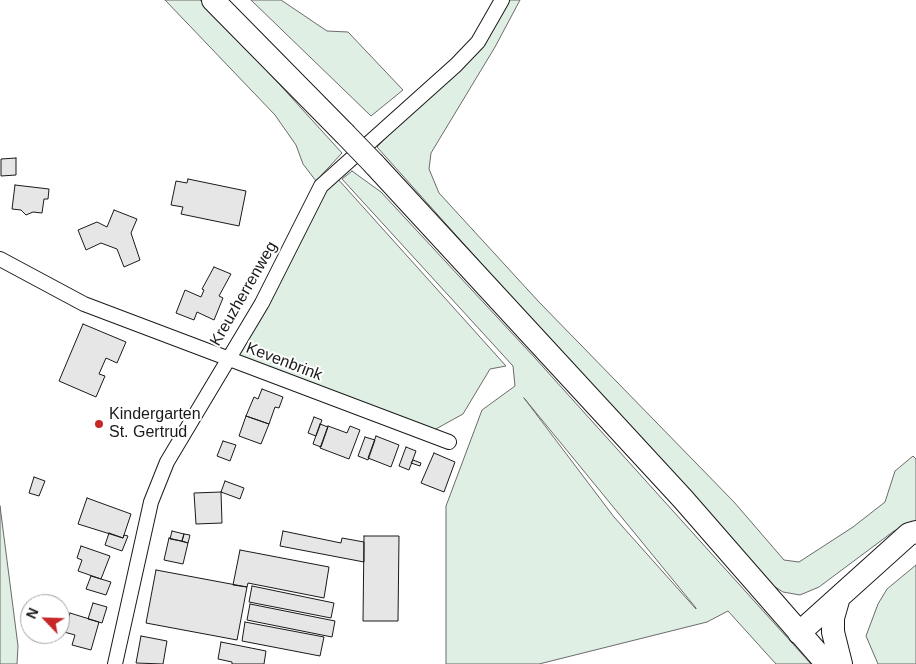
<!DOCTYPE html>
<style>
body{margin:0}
#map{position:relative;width:916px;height:664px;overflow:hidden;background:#fff;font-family:Arial,sans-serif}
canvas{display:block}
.north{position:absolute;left:20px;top:594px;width:50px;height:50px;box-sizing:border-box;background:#fff;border:1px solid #a3a3a3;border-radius:50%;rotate:294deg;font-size:14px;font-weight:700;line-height:20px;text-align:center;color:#1a1a1a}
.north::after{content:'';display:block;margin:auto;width:18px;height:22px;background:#c62828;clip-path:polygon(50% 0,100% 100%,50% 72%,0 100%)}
</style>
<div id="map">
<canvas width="916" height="664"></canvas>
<div class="north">N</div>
</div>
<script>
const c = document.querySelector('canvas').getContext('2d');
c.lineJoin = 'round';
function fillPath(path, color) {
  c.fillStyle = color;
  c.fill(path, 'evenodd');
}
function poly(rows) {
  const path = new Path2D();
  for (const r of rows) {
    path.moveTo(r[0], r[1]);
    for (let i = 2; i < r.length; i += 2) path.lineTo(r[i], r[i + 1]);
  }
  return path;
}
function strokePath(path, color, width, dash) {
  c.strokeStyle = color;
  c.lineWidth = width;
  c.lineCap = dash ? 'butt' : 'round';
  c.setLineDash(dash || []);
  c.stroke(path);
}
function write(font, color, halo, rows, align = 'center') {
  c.font = font + ' Arial,sans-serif';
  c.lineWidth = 4;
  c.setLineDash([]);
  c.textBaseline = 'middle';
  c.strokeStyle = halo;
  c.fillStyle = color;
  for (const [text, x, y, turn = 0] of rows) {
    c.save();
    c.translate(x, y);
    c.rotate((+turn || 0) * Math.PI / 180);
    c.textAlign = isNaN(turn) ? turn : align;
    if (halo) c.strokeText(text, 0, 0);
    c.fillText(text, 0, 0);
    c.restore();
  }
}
const green = poly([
 [165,0,200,0,230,30,342,153,316,181,303,164,296,145,275,115,165,0],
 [251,0,281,0,327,31,348,32,403,90,371,116,251,0],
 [508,0,520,0,495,47,431,153,429,169,439,193,539,302,734,502,784,560,799,562,853,527,885,502,895,471,913,456,916,459,916,521,894,531,819,587,800,595,783,592,766,581,377,147,490,29,508,0],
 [352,171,381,192,535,358,811,664,776,664,728,611,707,622,539,664,446,664,446,506,482,410,515,386,513,366,342,179,352,171],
 [524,398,696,608,696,609,614,517,524,398],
 [337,178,506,366,490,369,463,414,434,430,238,358,306,218,323,190,337,178],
 [0,506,18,646,17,664,0,664,0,506],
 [916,565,916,664,878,664,866,636,878,604,887,589,916,565]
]);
fillPath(green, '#e0efe3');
strokePath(green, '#6a6a6a', 1);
const building = poly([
 [16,158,16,175,1,176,1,159,16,158],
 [188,179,246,191,239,226,181,214,183,207,171,205,176,181,187,183,188,179],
 [15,185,49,189,48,199,44,199,42,213,33,212,26,215,21,210,12,209,15,185],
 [114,210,137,219,131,233,140,260,124,267,117,249,101,243,86,250,78,230,97,222,107,227,114,210],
 [214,267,231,274,219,296,223,298,214,320,197,312,194,320,176,313,185,290,201,297,204,290,202,289,214,267],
 [83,324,126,342,117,363,106,358,99,374,105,376,96,397,59,381,83,324],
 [262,389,283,397,279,408,275,407,269,424,246,416,254,397,258,399,262,389],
 [246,416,269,424,261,444,239,436,246,416],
 [314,417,322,420,316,436,308,433,314,417],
 [320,424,328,427,321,447,313,444,320,424],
 [328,426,347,433,350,426,360,430,349,459,320,448,328,426],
 [376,436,399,445,391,467,368,458,376,436],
 [365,437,375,440,368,460,358,456,365,437],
 [223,441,236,445,230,461,217,456,223,441],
 [406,447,416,451,409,470,399,466,406,447],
 [434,453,455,462,444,492,421,483,434,453],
 [413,460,421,463,420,466,411,463,413,460],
 [34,477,45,481,39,496,29,493,34,477],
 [225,481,244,488,240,499,221,492,225,481],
 [221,492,222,523,196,524,194,493,221,492],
 [87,498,131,514,123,538,78,524,87,498],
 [172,531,184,534,182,541,170,539,172,531],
 [283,531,341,543,342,538,364,542,364,562,280,546,283,531],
 [109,533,123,538,124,535,128,536,122,551,105,545,109,533],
 [184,534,190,535,188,543,182,541,184,534],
 [364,536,399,536,398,621,363,621,364,536],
 [169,538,188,543,183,564,164,560,169,538],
 [81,546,110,556,101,579,78,571,82,560,77,558,81,546],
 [240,550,329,567,324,598,248,583,247,587,233,585,240,550],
 [156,570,247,587,237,640,146,623,156,570],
 [91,576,111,582,106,595,86,589,91,576],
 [252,586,334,603,331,618,249,602,252,586],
 [93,603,107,607,102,623,88,619,93,603],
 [250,604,335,621,332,637,247,620,250,604],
 [70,613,99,622,91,650,72,645,75,635,64,632,70,613],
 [245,622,324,637,320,656,242,641,245,622],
 [141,636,167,641,163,664,136,663,141,636],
 [221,642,266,651,264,664,232,664,232,662,218,659,221,642]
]);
fillPath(building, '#e6e6e6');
strokePath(building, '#1a1a1a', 1);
const street = poly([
 [0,259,84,304,449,442],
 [115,664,151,502,167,462,262,303,321,186,456,65,478,42,502,0]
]);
const primary = poly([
 [213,0,344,133],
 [374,164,683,499,827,664],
 [839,597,833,618,833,632,841,664],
 [799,633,909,534,916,532]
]);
strokePath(street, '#1a1a1a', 16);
strokePath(primary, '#1a1a1a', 24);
strokePath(street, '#fff', 14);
strokePath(primary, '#fff', 22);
const primaryBridge = poly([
 [344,133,374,164]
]);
strokePath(primaryBridge, '#1a1a1a', 24, []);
strokePath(primaryBridge, '#fff', 22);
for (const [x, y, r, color] of [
 [99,424,5,"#c62828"]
]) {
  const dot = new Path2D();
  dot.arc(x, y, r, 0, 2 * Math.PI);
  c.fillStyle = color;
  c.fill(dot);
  strokePath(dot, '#fff', 2);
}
write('16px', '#1a1a1a', '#fff', [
 ["Kreuzherrenweg",244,294,-60],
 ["Kevenbrink",284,362,21]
]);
write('16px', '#1a1a1a', '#fff', [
 ["Kindergarten",109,415],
 ["St. Gertrud",109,433]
], 'left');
</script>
